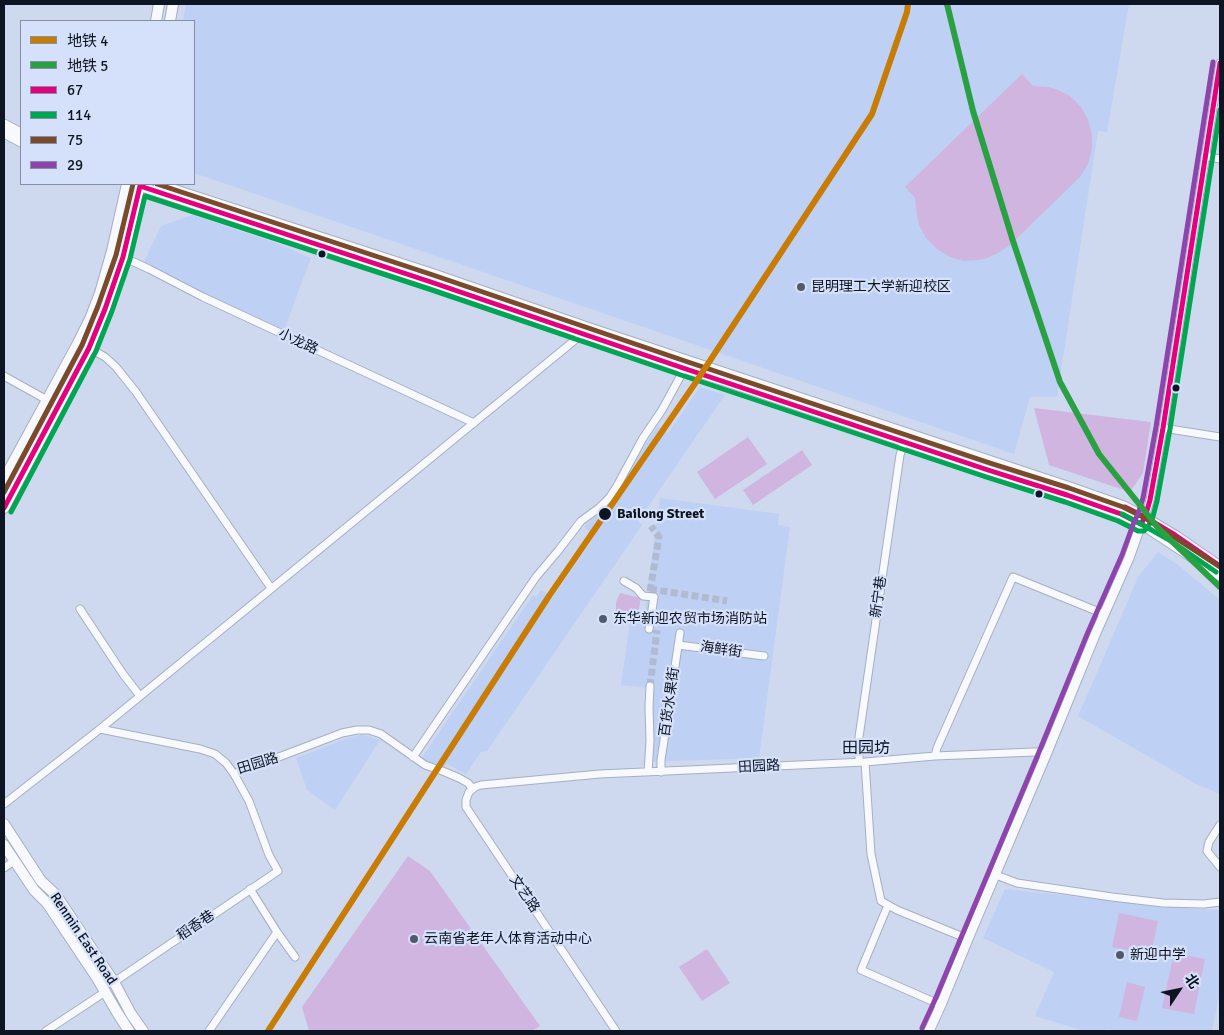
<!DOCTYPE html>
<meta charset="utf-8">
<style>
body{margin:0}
#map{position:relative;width:1224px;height:1035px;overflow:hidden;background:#ced9ef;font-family:Signika,"Noto Sans SC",sans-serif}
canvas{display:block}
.frame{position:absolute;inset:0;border:5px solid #0d1422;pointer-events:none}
.legend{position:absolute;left:20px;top:20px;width:175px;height:165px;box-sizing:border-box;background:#d5e1fa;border:1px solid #858fa4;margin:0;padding:6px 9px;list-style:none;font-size:15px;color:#0d1422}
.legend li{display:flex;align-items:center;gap:10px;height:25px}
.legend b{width:25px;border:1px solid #858fa4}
.north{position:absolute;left:1154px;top:965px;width:50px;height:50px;-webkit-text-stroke:4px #d5e1fa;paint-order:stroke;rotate:56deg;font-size:14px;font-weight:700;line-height:20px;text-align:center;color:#0d1422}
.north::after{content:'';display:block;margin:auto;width:18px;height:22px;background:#0d1422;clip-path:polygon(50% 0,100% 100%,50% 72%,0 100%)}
</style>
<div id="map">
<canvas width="1224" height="1035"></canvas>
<div class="frame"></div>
<ul class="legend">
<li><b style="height:6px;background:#c87c03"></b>地铁 4</li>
<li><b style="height:6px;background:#29a142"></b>地铁 5</li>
<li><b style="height:6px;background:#e5007d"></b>67</li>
<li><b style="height:6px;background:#00a651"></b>114</li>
<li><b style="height:6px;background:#7a4b2a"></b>75</li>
<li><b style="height:6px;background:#8e44ad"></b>29</li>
</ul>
<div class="north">北</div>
</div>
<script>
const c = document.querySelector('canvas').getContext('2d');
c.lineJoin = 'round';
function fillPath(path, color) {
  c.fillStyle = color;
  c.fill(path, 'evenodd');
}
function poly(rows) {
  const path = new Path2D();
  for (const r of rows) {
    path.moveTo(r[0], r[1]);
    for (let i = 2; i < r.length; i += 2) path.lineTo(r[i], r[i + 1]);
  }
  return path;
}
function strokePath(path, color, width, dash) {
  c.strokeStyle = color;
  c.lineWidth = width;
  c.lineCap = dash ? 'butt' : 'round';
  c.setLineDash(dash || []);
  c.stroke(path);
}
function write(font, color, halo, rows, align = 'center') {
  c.font = font + ' Signika,"Noto Sans SC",sans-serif';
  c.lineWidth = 4.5;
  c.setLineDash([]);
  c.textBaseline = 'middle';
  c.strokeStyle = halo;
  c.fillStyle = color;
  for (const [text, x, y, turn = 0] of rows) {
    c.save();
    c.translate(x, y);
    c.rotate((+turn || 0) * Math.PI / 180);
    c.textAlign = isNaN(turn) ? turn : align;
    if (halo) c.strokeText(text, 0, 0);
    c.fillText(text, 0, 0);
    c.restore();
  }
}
fillPath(poly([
 [186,4,1129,4,1107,132,1098,131,1057,397,1030,397,1014,454,194,173,194,21,183,21],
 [192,215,273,242,311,258,283,333,143,264,161,226],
 [700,387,725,395,638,521,642,525,487,751,481,752,466,774,447,764,444,768,421,759,533,595,536,597,541,590,553,597,595,536,584,527,598,515,658,426,668,433],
 [660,498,779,514,778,525,790,527,759,758,644,762,646,733,644,706,647,688,621,685,630,621,643,623],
 [1158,552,1177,564,1220,600,1220,794,1196,784,1078,716,1089,691,1138,577],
 [362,735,371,737,380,740,335,810,307,790,296,758,351,737],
 [1005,889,1194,909,1220,910,1220,992,1212,1031,1118,1031,1106,1029,1105,1031,1084,1031,1035,1016,1054,972,983,938]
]), '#bed0f4');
fillPath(poly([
 [1022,74,1033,86,1048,87,1056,89,1070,96,1081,107,1088,120,1092,134,1092,149,1088,164,1080,177,1010,245,998,253,987,258,979,260,964,261,950,257,937,249,926,238,919,225,917,217,915,198,905,187],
 [1034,408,1151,422,1143,473,1130,492,1049,465],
 [748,437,767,464,715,499,697,472],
 [802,450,812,465,753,505,743,490],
 [620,593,641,598,636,623,623,621,617,616,616,612,616,602],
 [408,856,430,871,540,1026,532,1031,309,1031,302,1007],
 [1119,913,1158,921,1151,955,1112,947],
 [707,949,730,983,702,1001,679,967],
 [1174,953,1205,959,1194,1014,1162,1008],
 [1127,982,1145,987,1137,1021,1119,1017]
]), '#d0b5e1');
strokePath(poly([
 [650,589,727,601],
 [650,591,659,537,651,526],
 [650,686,657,630]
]), '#b1bbd0', 7, [7, 3.5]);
const street = poly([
 [1205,156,1220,159],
 [123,257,149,269,203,297,474,423],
 [89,348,105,357,116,367,136,392,271,588],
 [4,376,47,400],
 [1163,428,1220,437],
 [1143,521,1145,517,1150,500,1163,428,1220,63],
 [624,581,636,588,643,596,654,597,649,629],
 [80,609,123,674,140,696],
 [678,645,764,656],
 [100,729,200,749,215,754,226,763,234,774,342,733,357,730,369,730,381,734,425,765,445,772,459,778,468,783,473,789],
 [935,756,937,748,1013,577,1104,614],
 [413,757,536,577,558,551,581,521,599,508,610,497,617,486,643,438,662,410,680,377,683,368],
 [859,762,859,737,900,455,905,439],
 [865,762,871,854,881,901,897,910,968,939],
 [648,772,650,741,649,707,650,686],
 [661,772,661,760,680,633],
 [4,804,100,729,586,331],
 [1220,825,1209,842,1207,851,1220,867],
 [4,868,14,861],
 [996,875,1017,883,1112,897,1163,903,1204,904,1220,902],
 [250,889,277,932,295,957],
 [888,905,861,970,941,1005],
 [114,982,278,871,269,855,249,801,234,774],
 [46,1031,105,992],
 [209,1031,277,932],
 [616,1031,466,807,466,800,469,792,475,787,481,785,600,774,865,762,935,756,1034,752,1040,752,1046,755]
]);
const secondary = poly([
 [4,124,21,133],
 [4,133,21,142],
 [133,184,431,282,683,368,727,382,988,470,1067,495,1121,514,1141,524,1220,576],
 [158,184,434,274,590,328,1070,487,1124,506,1145,517,1175,535,1220,566],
 [929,1031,941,1005,968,939,1046,755,1095,635,1129,558,1141,524]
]);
const primary = poly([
 [156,21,159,4],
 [170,21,173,4],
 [4,479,77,345,90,319,100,293,112,251,127,184],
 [4,508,89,348,105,309,123,257,140,184],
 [4,824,41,881,56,895,114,982,131,1014,143,1031],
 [4,845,34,890,47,903,97,978,118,1014,129,1031]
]);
strokePath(street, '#a6afc0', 9);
strokePath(secondary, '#a6afc0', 11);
strokePath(primary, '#a6afc0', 12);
strokePath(street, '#f8f9fd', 7);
strokePath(secondary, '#f8f9fd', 9);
strokePath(primary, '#f8f9fd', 10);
strokePath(poly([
 [1125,507,1145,517,1175,535,1220,566],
 [4,508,89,348,105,309,123,257,140,186,431,282,683,368,988,470,1067,495,1121,514,1141,524,1145,517,1150,500,1163,428,1220,63]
]), '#e5007d', 5);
strokePath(poly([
 [11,512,96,351,112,311,130,259,145,196,429,289,681,375,986,477,1065,502,1118,521,1138,531,1144,531,1147,528,1152,520,1157,501,1170,429,1220,110],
 [1122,514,1141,524,1171,541,1216,572]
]), '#00a651', 5);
strokePath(poly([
 [157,184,433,275,685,361,990,463,1069,488,1123,507,1145,518,1220,567],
 [4,492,82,345,98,306,116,255,133,184]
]), '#7a4b2a', 5);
strokePath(poly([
 [922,1028,934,1002,1039,752,1088,632,1122,555,1134,522,1138,514,1143,498,1156,427,1213,62]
]), '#8e44ad', 5);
strokePath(poly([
 [268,1031,549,596,694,385,872,114,907,12,908,4]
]), '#c87c03', 6);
strokePath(poly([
 [947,4,973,111,1013,241,1060,382,1099,454,1159,529,1220,587]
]), '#29a142', 6);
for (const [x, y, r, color] of [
 [322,254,4.5,"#0d1422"],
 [801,287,5,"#51596a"],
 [1176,388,4.5,"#0d1422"],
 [1039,494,4.5,"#0d1422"],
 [605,514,7,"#0d1422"],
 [603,619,5,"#51596a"],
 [414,939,5,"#51596a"],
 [1120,955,5,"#51596a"]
]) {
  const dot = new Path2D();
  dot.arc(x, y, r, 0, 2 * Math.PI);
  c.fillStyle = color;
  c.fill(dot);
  strokePath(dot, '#d5e1fa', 2);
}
write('14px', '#0d1422', '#d5e1fa', [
 ["昆明理工大学新迎校区",811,287],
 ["东华新迎农贸市场消防站",613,619],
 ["云南省老年人体育活动中心",424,939],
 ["新迎中学",1130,955]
], 'left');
write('14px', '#0d1422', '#d5e1fa', [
 ["小龙路",298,342,25],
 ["新宁巷",879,597,-82],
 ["海鲜街",721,650,8],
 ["百货水果街",670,702,-82],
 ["田园路",258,764,-17],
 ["田园路",759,767,-3],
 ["文艺路",524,894,56],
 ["稻香巷",196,926,-34],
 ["Renmin East Road",83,939,56]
]);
write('bold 14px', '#0d1422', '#d5e1fa', [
 ["Bailong Street",617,514]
], 'left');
write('16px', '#0d1422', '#d5e1fa', [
 ["田园坊",866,749]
]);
</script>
